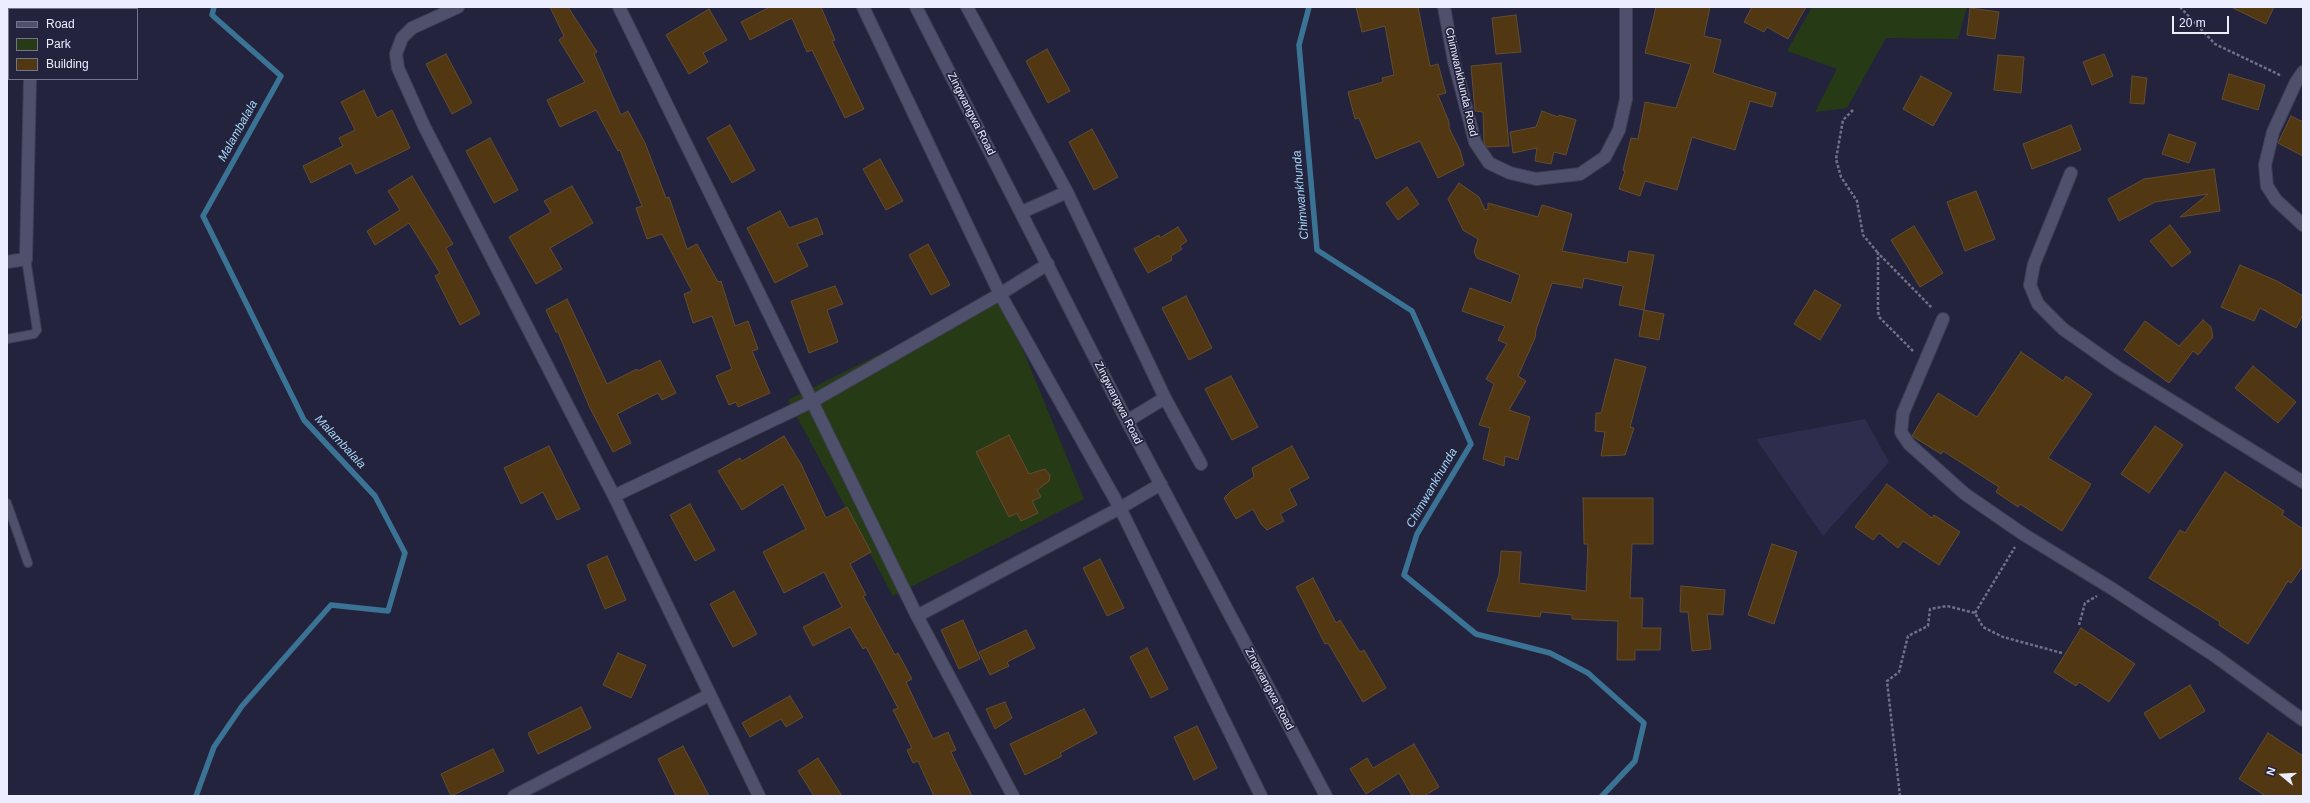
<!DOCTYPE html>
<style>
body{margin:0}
#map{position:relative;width:2310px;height:803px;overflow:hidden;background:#23233d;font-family:Helvetica,sans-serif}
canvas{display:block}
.frame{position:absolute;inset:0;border:8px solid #ecedff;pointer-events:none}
.legend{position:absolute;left:8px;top:8px;width:130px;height:72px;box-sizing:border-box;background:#23233d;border:1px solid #73748b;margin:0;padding:5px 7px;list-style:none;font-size:12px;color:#ecedff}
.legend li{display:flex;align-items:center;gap:8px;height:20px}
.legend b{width:20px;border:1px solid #73748b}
.north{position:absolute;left:2262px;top:755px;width:40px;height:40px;-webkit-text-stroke:3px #23233d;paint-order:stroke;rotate:288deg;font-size:11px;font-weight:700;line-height:16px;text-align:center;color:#ecedff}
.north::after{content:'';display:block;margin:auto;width:14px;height:18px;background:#ecedff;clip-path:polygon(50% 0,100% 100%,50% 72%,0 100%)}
.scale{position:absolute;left:2172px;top:16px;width:57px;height:18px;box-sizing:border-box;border:2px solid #ecedff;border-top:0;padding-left:5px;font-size:12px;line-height:14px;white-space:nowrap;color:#ecedff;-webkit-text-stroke:3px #23233d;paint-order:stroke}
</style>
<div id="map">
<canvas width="2310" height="803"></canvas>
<div class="frame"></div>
<ul class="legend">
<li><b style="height:5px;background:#4f506c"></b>Road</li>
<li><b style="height:11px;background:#263b15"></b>Park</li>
<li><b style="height:11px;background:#523812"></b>Building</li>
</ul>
<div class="north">N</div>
<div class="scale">20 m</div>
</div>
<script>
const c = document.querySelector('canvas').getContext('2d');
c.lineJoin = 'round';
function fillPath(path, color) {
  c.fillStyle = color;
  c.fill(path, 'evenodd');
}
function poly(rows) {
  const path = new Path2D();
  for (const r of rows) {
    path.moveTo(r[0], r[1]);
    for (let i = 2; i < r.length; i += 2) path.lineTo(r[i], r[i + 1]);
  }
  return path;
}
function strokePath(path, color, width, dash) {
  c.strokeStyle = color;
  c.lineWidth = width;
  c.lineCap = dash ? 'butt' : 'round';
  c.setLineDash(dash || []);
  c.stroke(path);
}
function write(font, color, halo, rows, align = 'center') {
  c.font = font + ' Helvetica,sans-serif';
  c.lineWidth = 3.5;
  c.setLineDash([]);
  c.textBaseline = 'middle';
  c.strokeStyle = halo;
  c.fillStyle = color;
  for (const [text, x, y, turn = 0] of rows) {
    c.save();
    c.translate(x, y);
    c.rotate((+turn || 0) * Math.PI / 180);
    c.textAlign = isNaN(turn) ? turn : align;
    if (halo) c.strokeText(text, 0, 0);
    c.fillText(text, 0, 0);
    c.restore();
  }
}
fillPath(poly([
 [1865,419,1889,462,1823,536,1756,439]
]), '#2e2d4d');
fillPath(poly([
 [1812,7,1967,7,1958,39,1886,38,1847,108,1815,112,1837,69,1787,51],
 [1000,294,1084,499,893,596,788,400]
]), '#263b15');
strokePath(poly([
 [1309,7,1299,45,1317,250,1412,311,1471,444,1417,534,1404,575,1476,634,1550,653,1588,673,1644,723,1635,761,1602,796],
 [196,796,214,747,242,706,331,605,388,611,405,553,375,496,304,420,203,216,281,76,212,15,214,7]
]), '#3b7395', 5.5);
const building = poly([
 [550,7,568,7,597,52,594,54,621,115,628,111,645,143,666,198,669,197,687,249,697,244,718,282,721,281,735,326,748,321,758,349,752,351,770,393,738,407,736,402,729,405,716,376,732,369,712,316,693,323,684,294,692,291,662,234,647,239,636,208,642,206,620,150,618,151,596,110,560,127,547,100,585,82,559,40,564,36,550,7],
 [770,7,821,7,835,40,832,41,864,109,845,118,812,50,807,52,792,18,750,40,741,22,770,7],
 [1356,7,1418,7,1430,66,1438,64,1446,93,1438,95,1449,122,1449,128,1460,150,1464,165,1438,178,1420,141,1376,159,1359,118,1355,119,1348,92,1383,82,1382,78,1394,75,1385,26,1362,32,1356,7],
 [1656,7,1710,7,1704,36,1721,40,1713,73,1776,93,1772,107,1750,101,1735,150,1692,137,1677,190,1645,181,1640,196,1619,189,1625,171,1623,170,1631,138,1638,139,1645,102,1676,108,1691,64,1645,53,1656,7],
 [1752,7,1806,7,1788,39,1767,27,1764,32,1744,22,1752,7],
 [2231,7,2274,7,2266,24,2231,7],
 [1970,8,1999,12,1995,39,1967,35,1970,8],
 [709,9,727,40,703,53,708,62,689,74,666,35,709,9],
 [1516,15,1521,52,1496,54,1492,18,1516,15],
 [1047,49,1070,91,1048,103,1026,61,1047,49],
 [446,54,472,103,452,114,426,64,446,54],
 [2104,54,2113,76,2092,85,2083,62,2104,54],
 [1998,55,2024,57,2021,93,1994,90,1998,55],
 [1501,63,1509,146,1487,147,1484,143,1483,112,1475,111,1471,66,1501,63],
 [2229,74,2265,85,2258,110,2222,99,2229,74],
 [1921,76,1952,93,1933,126,1903,109,1921,76],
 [2132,76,2147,78,2144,104,2130,103,2132,76],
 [364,90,377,118,392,110,410,148,356,174,351,163,311,183,303,166,343,146,339,138,355,130,341,102,364,90],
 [1542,111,1558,117,1559,115,1576,120,1566,155,1554,152,1551,164,1535,161,1537,148,1513,153,1510,132,1536,127,1542,111],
 [2291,116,2303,122,2303,156,2278,143,2291,116],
 [730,125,755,170,732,183,707,138,730,125],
 [2071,125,2081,150,2032,169,2023,144,2071,125],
 [1092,129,1118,177,1094,190,1069,142,1092,129],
 [2169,134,2196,143,2189,163,2162,154,2169,134],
 [490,138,518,190,494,203,466,151,490,138],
 [880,159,903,201,886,210,863,169,880,159],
 [2214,169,2220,211,2180,217,2208,194,2155,202,2119,221,2108,199,2144,179,2214,169],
 [412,176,453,244,446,248,480,314,460,325,435,276,440,273,409,223,375,245,367,231,400,210,388,191,412,176],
 [1459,183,1479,197,1485,210,1488,209,1488,203,1538,217,1542,205,1572,214,1562,251,1627,263,1629,251,1654,255,1644,310,1619,305,1623,286,1584,278,1582,288,1552,283,1536,330,1535,338,1518,376,1526,381,1509,410,1530,417,1518,460,1505,456,1504,466,1483,459,1490,428,1479,425,1494,384,1486,379,1507,344,1498,340,1505,326,1462,311,1470,288,1511,303,1520,275,1477,258,1474,252,1478,239,1463,230,1448,199,1459,183],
 [572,186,593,223,550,248,562,269,536,284,509,237,551,212,544,201,572,186],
 [1407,187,1419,204,1398,220,1386,203,1407,187],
 [1976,191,1995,239,1965,251,1947,202,1976,191],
 [780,211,789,228,817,218,823,234,797,244,808,266,775,283,747,228,780,211],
 [2170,225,2191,252,2172,267,2150,241,2170,225],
 [1914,226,1943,273,1920,287,1891,240,1914,226],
 [1178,227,1187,241,1180,246,1182,249,1171,256,1172,260,1148,273,1134,249,1159,235,1160,238,1178,227],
 [928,244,950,285,931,295,909,255,928,244],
 [2240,265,2277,281,2303,296,2303,315,2296,328,2260,308,2254,321,2221,307,2240,265],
 [835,286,843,304,827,310,838,342,809,353,791,301,835,286],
 [1815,290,1841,305,1820,340,1794,324,1815,290],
 [1186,296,1212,348,1189,360,1162,308,1186,296],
 [567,299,607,384,637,369,638,371,660,360,676,393,662,400,658,393,617,414,631,443,613,452,590,408,558,332,556,332,546,310,567,299],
 [1644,310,1664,314,1659,340,1639,336,1644,310],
 [2203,320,2211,327,2213,337,2198,355,2193,351,2169,383,2124,350,2145,321,2179,346,2203,320],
 [2021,352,2063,381,2066,376,2092,394,2048,458,2091,484,2062,531,2020,504,2018,507,1996,492,1999,487,1943,451,1941,454,1912,436,1938,393,1977,417,2021,352],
 [1615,359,1646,367,1630,427,1634,428,1625,455,1601,456,1605,432,1595,431,1596,413,1601,413,1615,359],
 [2253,366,2296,402,2278,423,2235,388,2253,366],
 [1231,376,1258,427,1232,440,1205,389,1231,376],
 [2155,426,2183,445,2149,493,2121,474,2155,426],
 [1009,435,1029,474,1045,469,1050,475,1049,481,1037,490,1041,497,1032,501,1038,513,1021,521,1017,513,1009,517,976,452,1009,435],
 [784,436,801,464,826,518,847,507,871,552,850,564,866,595,863,596,895,655,898,653,912,679,906,682,933,739,948,732,956,750,951,752,972,796,934,796,918,761,913,763,907,750,912,748,893,710,898,708,866,647,863,649,850,627,813,646,803,627,842,607,824,572,784,593,763,552,806,529,783,484,742,510,718,471,740,458,742,461,784,436],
 [549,446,580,509,557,520,543,492,521,504,504,468,549,446],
 [1292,446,1309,478,1289,489,1297,505,1280,514,1284,521,1267,530,1261,524,1253,509,1236,519,1224,498,1231,491,1254,477,1252,468,1292,446],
 [2225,472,2284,511,2282,515,2303,529,2303,566,2291,583,2288,581,2248,644,2219,625,2220,622,2149,578,2180,530,2185,533,2225,472],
 [1887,484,1932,518,1934,515,1960,532,1939,565,1903,541,1898,548,1879,533,1873,540,1855,527,1887,484],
 [1583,498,1653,498,1653,544,1632,544,1630,598,1643,598,1642,628,1661,628,1660,650,1635,650,1635,660,1617,660,1618,621,1572,619,1572,615,1541,612,1540,617,1487,611,1499,575,1501,551,1521,552,1519,583,1586,591,1588,544,1584,544,1583,498],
 [690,504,715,550,695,561,670,515,690,504],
 [1772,544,1797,552,1774,624,1748,615,1772,544],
 [607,556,626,600,605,609,587,565,607,556],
 [1100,559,1124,608,1107,616,1083,568,1100,559],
 [1313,578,1336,623,1340,620,1360,652,1364,650,1386,688,1363,702,1328,643,1325,644,1296,587,1313,578],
 [1681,586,1725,590,1723,615,1707,614,1711,649,1692,651,1688,612,1680,612,1681,586],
 [734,591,757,634,733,647,710,604,734,591],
 [963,620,980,659,959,669,941,630,963,620],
 [2081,628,2135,664,2109,702,2079,682,2076,686,2054,672,2081,628],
 [1026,630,1035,648,1007,662,1009,666,990,675,979,652,1026,630],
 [1147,648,1168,689,1151,698,1130,657,1147,648],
 [618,653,646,665,631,698,603,685,618,653],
 [2190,685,2205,711,2160,739,2144,713,2190,685],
 [790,696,803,717,786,727,781,719,750,737,742,723,790,696],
 [1005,702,1012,718,995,729,986,709,1005,702],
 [581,707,591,728,538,754,528,733,581,707],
 [1084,709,1097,733,1060,753,1062,756,1025,775,1010,744,1084,709],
 [1197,726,1217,768,1194,780,1174,737,1197,726],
 [2268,733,2303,756,2303,796,2266,796,2239,779,2268,733],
 [1414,744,1439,787,1424,796,1412,796,1399,773,1366,794,1350,769,1367,758,1373,768,1414,744],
 [683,746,709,796,676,796,658,759,683,746],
 [493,749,504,771,451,796,441,774,493,749],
 [818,758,842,796,814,796,798,771,818,758]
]);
fillPath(building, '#523812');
strokePath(building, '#614d33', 1);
const lane = poly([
 [7,339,34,334,37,330,26,259],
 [7,503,28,563]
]);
const street = poly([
 [22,7,22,9],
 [458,7,412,28,402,38,396,54,398,68,424,126,614,496,759,796],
 [619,7,917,616,1013,796],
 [863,7,1000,294,1120,508,1261,796],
 [967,7,1067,192,1165,398],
 [1444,7,1454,61,1475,142,1489,163,1510,173,1536,179,1580,174,1605,157,1619,130,1626,99,1626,7],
 [2303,72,2296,82,2273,132,2265,165,2267,186,2276,200,2303,225],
 [2071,173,2034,264,2030,285,2038,304,2063,329,2117,367,2303,482],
 [1022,212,1067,192],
 [7,262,26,259,30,79],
 [1943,319,1903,413,1901,432,1909,444,1965,494,2023,534,2111,588,2215,656,2303,720],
 [1127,421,1165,398,1201,464],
 [614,496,813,401,1000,294,1048,264],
 [917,616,1120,508,1161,484],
 [514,796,709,695]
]);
const secondary = poly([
 [916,7,1127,421,1326,796]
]);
strokePath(lane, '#3e3e53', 10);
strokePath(street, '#3e3e53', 14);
strokePath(secondary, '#3e3e53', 14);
strokePath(poly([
 [2180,7,2215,44,2282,76],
 [1853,110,1843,120,1836,159,1841,177,1857,201,1863,235,1878,253],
 [1913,351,1880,318,1878,312,1878,253,1932,308],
 [1975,613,2015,547],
 [2079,625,2085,603,2097,596],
 [1900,796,1887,681,1899,672,1908,636,1928,626,1930,609,1947,606,1975,613,1983,627,2003,637,2062,653]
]), '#707188', 2.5, [3, 2]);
strokePath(lane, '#4f506c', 8);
strokePath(street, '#4f506c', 12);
strokePath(secondary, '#4f506c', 12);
write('11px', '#ecedff', '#23233d', [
 ["Chimwankhunda Road",1461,82,77],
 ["Zingwangwa Road",971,114,63],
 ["Zingwangwa Road",1118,403,63],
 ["Zingwangwa Road",1269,689,62]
]);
write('italic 12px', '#a7d6f6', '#23233d', [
 ["Malambalala",238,131,-61],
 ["Chimwankhunda",1301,195,-95],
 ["Malambalala",340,442,47],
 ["Chimwankhunda",1432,488,-60]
]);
</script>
